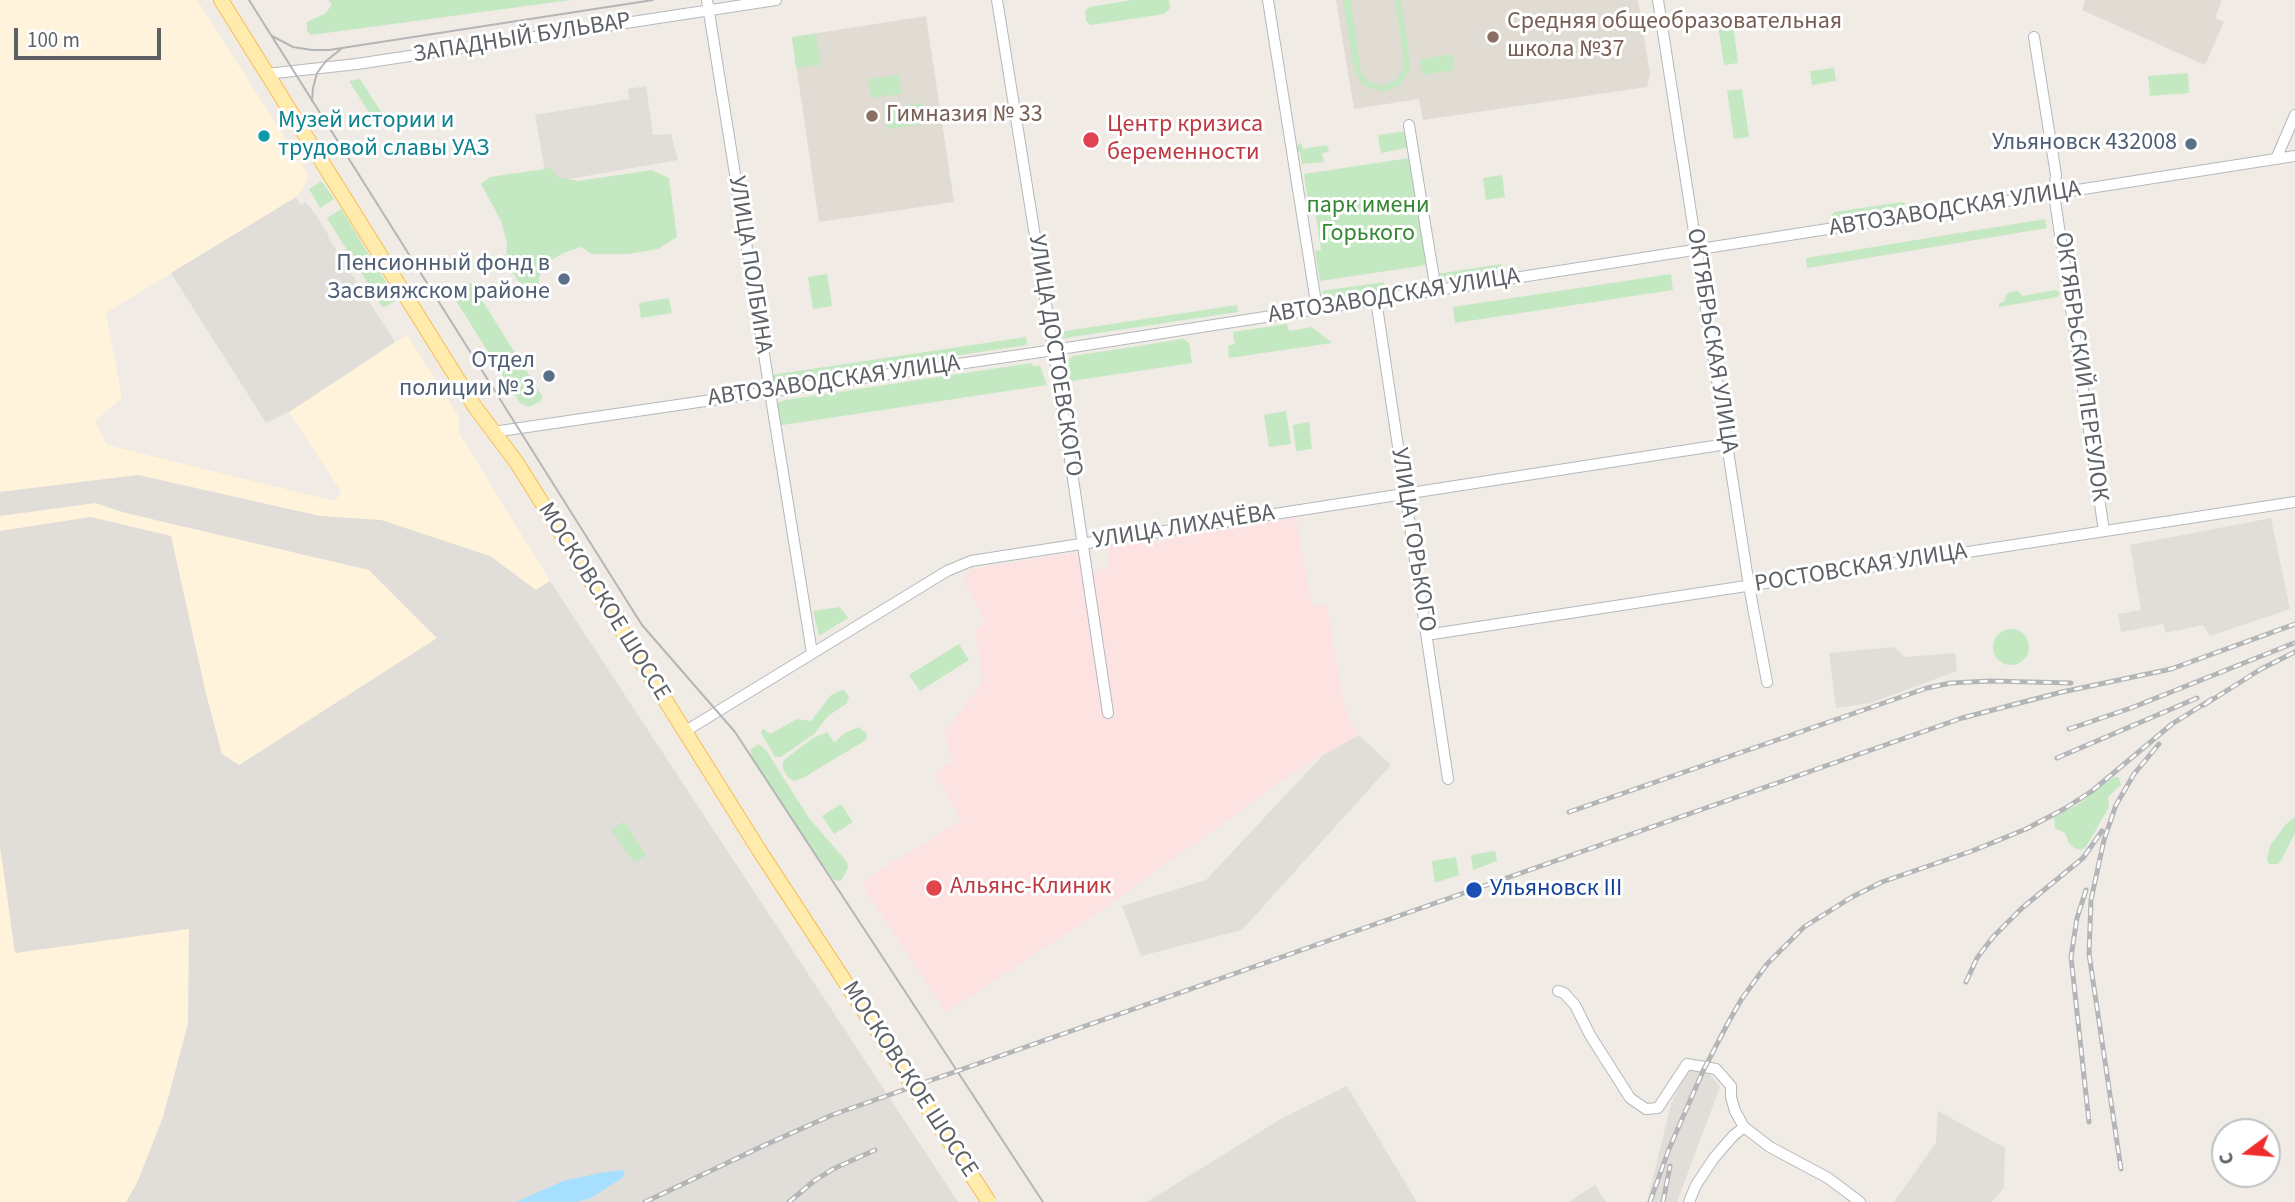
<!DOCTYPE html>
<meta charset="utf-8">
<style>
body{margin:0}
#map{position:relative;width:2295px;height:1202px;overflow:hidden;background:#f0ece5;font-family:"Source Sans 3",sans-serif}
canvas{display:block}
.north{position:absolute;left:2211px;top:1118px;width:70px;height:70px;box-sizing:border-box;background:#fff;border:2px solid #bec0c2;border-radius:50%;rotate:254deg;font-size:19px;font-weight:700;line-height:28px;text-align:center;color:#5d6166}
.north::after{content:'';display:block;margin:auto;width:24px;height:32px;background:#ef2d2c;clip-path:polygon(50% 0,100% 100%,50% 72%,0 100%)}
.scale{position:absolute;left:14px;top:28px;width:147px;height:32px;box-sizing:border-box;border:4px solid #5d6166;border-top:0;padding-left:9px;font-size:21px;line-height:24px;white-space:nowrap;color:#5d6166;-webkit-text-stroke:5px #fff;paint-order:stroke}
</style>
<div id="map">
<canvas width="2295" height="1202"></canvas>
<div class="north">С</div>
<div class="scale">100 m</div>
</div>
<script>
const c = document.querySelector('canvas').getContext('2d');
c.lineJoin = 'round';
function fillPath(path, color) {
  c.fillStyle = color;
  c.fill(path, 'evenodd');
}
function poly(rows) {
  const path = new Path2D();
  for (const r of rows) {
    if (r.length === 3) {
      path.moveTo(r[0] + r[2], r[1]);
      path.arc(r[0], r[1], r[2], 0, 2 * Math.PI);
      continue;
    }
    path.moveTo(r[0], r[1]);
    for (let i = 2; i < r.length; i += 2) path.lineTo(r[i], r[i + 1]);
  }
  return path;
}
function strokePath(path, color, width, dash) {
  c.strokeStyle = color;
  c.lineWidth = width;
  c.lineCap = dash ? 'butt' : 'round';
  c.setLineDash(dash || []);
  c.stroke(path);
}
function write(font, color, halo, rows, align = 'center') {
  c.font = font + ' "Source Sans 3",sans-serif';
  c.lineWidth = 6;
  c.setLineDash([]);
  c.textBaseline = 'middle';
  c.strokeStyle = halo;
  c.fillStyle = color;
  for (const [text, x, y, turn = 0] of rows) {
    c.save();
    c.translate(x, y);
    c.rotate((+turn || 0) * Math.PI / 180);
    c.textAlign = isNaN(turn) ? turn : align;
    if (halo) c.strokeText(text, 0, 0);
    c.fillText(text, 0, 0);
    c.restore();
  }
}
fillPath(poly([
 [0,0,197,0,308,174,304,187,296,197,106,313,122,398,95,421,107,445,334,501,342,493,289,412,407,335,459,417,459,433,550,581,536,590,490,556,381,520,320,516,138,475,0,492],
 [95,503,126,513,369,570,437,639,239,765,222,754,206,694,171,536,91,517,0,531,0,516],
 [0,846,16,953,189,928,188,1024,163,1117,137,1183,126,1202,0,1202]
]), '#fff4db');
fillPath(poly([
 [646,86,653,135,671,134,678,160,547,183,535,115,629,99,628,89],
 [296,197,301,205,306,202,318,218,329,236,328,237,395,342,289,412,266,423,171,273],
 [138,475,320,516,381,520,490,556,536,590,550,581,958,1202,126,1202,137,1183,163,1117,188,1024,189,929,15,953,0,846,0,531,91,517,171,536,206,694,222,754,239,765,437,638,369,570,126,513,95,503,0,516,0,492],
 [2271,518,2290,609,2210,636,2203,625,2166,633,2163,624,2121,632,2118,614,2141,610,2130,545],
 [1894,647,1905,657,1955,653,1957,671,1871,703,1836,708,1829,653],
 [1359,735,1391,765,1242,930,1141,956,1122,906,1206,880,1323,755],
 [1687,1070,1707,1071,1720,1087,1677,1202,1647,1202,1671,1104],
 [1347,1086,1417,1202,1147,1202,1279,1120],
 [1938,1111,2005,1148,2004,1188,1992,1202,1894,1202,1936,1143],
 [1595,1185,1606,1202,1568,1202]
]), '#e1ded9');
fillPath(poly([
 [1336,0,1638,0,1650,74,1647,87,1423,120,1419,99,1354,109],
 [2085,0,2222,0,2215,18,2224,22,2205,65,2082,10],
 [926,16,954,202,819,222,792,37]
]), '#e0dbd3');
fillPath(poly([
 [1296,518,1312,606,1327,604,1345,710,1359,735,1305,765,1086,921,946,1012,862,885,874,873,962,820,934,774,953,761,944,733,983,681,975,632,986,620,964,584,970,569,1079,552,1082,573,1087,572,1109,568,1106,546,1156,538,1157,544,1161,544,1164,543,1164,539]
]), '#fce2e1');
fillPath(poly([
 [328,0,571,0,311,35,307,31,307,22,326,13,332,4],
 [1132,0,1169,0,1170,8,1164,14,1091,25,1086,21,1085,12,1089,7],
 [1343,0,1351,0,1361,72,1370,82,1383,86,1396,80,1403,69,1404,61,1395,0,1401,0,1410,60,1410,70,1400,85,1383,92,1366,87,1360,82,1353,65],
 [1732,16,1738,63,1724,65,1717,18],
 [816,34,821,65,796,68,792,37],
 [1451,54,1454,58,1454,70,1425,75,1422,73,1420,64,1421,59],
 [1834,68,1836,81,1812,85,1810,71],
 [2188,73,2189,93,2150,96,2148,76],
 [899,75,901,94,871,98,868,79],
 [360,79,388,123,379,128,349,81],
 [1742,89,1749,137,1734,139,1727,91],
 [922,103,925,124,887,129,884,109],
 [1406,131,1408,145,1406,148,1381,153,1378,135],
 [1301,143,1303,149,1327,145,1329,152,1322,153,1324,162,1302,164,1300,152,1296,151,1297,146],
 [1409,158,1427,265,1320,281,1315,251,1321,250,1315,210,1309,211,1304,174],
 [551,168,558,177,578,181,652,170,669,178,677,237,658,249,628,254,592,254,581,247,563,253,545,264,539,277,539,284,530,291,519,282,506,263,507,243,501,221,481,184,490,177],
 [1502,175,1505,197,1486,200,1483,178],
 [320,182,323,183,334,199,320,208,309,189],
 [1902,202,1905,203,1904,206,1834,218,1831,216,1834,212],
 [341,209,397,300,383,308,327,218],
 [2045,219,2047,228,1807,268,1806,258],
 [1501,264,1501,272,1499,273,1447,281,1439,278,1437,274],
 [827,274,832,306,813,309,808,277],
 [1671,274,1673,290,1455,323,1453,307],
 [467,282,472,284,542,396,541,401,529,407,520,403,453,296,452,291],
 [1384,282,1385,290,1336,298,1327,297,1321,291],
 [2056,290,2060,293,2058,297,1999,307,1999,303,2004,302,2006,295,2010,292,2018,291,2022,296],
 [669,298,672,313,641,318,639,303],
 [1237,305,1238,312,1059,339,1058,332],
 [1287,324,1289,331,1312,327,1332,343,1229,358,1228,346,1235,344,1233,332],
 [1026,337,1027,345,772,383,771,375],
 [1183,339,1189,343,1192,363,1065,382,1064,363,1073,356],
 [1032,363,1033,366,1040,366,1047,385,776,426,777,403,785,400],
 [1286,411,1291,444,1269,447,1264,415],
 [1309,422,1312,449,1296,451,1293,425],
 [840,607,848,618,819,636,813,611],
 [2011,647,18],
 [959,644,969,660,920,691,909,675],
 [842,690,845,691,849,697,846,704,828,716,814,734,781,757,775,757,761,733,761,730,764,729,770,734,797,719,811,721,831,695],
 [859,727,867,734,866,740,803,778,794,781,788,777,784,771,782,764,785,759,813,738,827,732,833,741,835,742,845,733],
 [758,744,766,750,809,818,847,862,848,868,841,881,834,880,807,843,751,755,751,749],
 [2114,777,2119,777,2121,785,2108,797,2109,807,2093,835,2085,848,2080,850,2074,848,2069,843,2065,833,2055,828,2054,817,2077,805],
 [841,804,853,822,834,834,822,816],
 [2295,817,2295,833,2282,859,2278,864,2269,864,2267,859,2270,846,2286,824],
 [624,821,646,855,634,863,611,830],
 [1495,851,1497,861,1473,870,1471,855],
 [1456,857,1459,875,1435,883,1432,861]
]), '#c4e8c1');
fillPath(poly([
 [623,1170,625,1174,622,1178,591,1198,576,1202,516,1202,563,1181,600,1173]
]), '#a6dfff');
const minor = poly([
 [707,0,812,653],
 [997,0,1059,385,1108,713],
 [1268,0,1317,309],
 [1658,0,1749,586,1767,682],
 [2034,37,2056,175,2054,194,2104,531],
 [266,74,357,64,776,0],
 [1409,125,1436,291],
 [2276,159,2295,115],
 [1376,300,1448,779],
 [493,432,1054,350,2295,156],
 [1426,635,2295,502],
 [684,732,947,571,971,561,1727,444],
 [1558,991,1564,993,1575,1005,1590,1035,1630,1098,1646,1109,1658,1108,1687,1064,1716,1069,1731,1086,1731,1097,1735,1111,1744,1127,1770,1147,1828,1178,1860,1202],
 [1689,1202,1696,1185,1714,1158,1733,1136,1744,1127]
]);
const major = poly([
 [221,0,475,407,517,463,759,850]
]);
strokePath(minor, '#b5b8bc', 12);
strokePath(major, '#f6be58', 16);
strokePath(minor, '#fff', 10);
strokePath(major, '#ffebab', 14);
strokePath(poly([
 [249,0,642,625,735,732,1043,1202],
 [272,36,293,47,312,50,329,50,653,0],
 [312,101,313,88,317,73,326,61,341,49]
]), '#b4b5b6', 2);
const rail = poly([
 [2204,705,2261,669,2295,652],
 [2069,729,2131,708,2294,643],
 [2057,758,2197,698],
 [1569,812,1927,688,1951,683,1990,681,2071,683],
 [2086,890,2077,918,2071,957,2089,1122],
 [1966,982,1977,958,1993,937,2022,908,2083,858,2102,831],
 [2121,1169,2089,954,2091,900,2104,840,2116,805,2134,774,2159,744],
 [645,1202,765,1145,832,1115,1962,718,2062,692,2171,669,2295,624],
 [789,1202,814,1181,833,1169,875,1150],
 [1650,1202,1669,1149,1703,1071,1728,1023,1741,1000,1767,964,1804,927,1852,897,1882,882,1972,851,2026,829,2064,809,2092,791,2172,724,2212,699],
 [1663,1202,1670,1166]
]);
strokePath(rail, '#b4b5b6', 5);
strokePath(rail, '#fff', 2.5, [8]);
const majorBridge = poly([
 [759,850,989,1202]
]);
strokePath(majorBridge, '#f6be58', 16, []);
strokePath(majorBridge, '#ffebab', 14);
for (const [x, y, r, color] of [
 [1493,37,7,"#8d6e63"],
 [872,116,7,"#8d6e63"],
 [264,136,7,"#0f9aa8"],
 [1091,140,9,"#e0444e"],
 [2191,144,7,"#5c6f8a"],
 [564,279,7,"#5c6f8a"],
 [549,376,7,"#5c6f8a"],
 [934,888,9,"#e0444e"],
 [1474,890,9,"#1a4fb4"]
]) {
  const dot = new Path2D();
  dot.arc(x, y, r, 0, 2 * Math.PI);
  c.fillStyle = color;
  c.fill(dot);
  strokePath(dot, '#fff', 2.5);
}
write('24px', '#785e54', '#fff', [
 ["Средняя общеобразовательная",1507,23],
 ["школа №37",1507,51],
 ["Гимназия № 33",886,116]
], 'left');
write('24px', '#5d6166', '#fff', [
 ["ЗАПАДНЫЙ БУЛЬВАР",522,39,-9],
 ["АВТОЗАВОДСКАЯ УЛИЦА",1955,210,-9],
 ["УЛИЦА ПОЛБИНА",749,265,81],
 ["АВТОЗАВОДСКАЯ УЛИЦА",1394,297,-9],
 ["ОКТЯБРЬСКАЯ УЛИЦА",1711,341,81],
 ["УЛИЦА ДОСТОЕВСКОГО",1054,356,81],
 ["ОКТЯБРЬСКИЙ ПЕРЕУЛОК",2080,367,82],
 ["АВТОЗАВОДСКАЯ УЛИЦА",834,382,-8],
 ["УЛИЦА ЛИХАЧЁВА",1184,528,-9],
 ["УЛИЦА ГОРЬКОГО",1412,540,81],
 ["РОСТОВСКАЯ УЛИЦА",1861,569,-9],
 ["МОСКОВСКОЕ ШОССЕ",603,602,58],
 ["МОСКОВСКОЕ ШОССЕ",909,1080,57]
]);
write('24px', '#0d838f', '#fff', [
 ["Музей истории и",278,122],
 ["трудовой славы УАЗ",278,150]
], 'left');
write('24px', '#be3a42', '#fff', [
 ["Центр кризиса",1107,126],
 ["беременности",1107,154],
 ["Альянс-Клиник",950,888]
], 'left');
write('24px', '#4e5e75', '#fff', [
 ["Ульяновск 432008",2177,144],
 ["Пенсионный фонд в",550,265],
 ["Засвияжском районе",550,293],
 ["Отдел",535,362],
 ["полиции № 3",535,390]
], 'right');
write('24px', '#358732', '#fff', [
 ["парк имени",1368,207],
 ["Горького",1368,235]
]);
write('24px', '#164399', '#fff', [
 ["Ульяновск III",1490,890]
], 'left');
</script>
